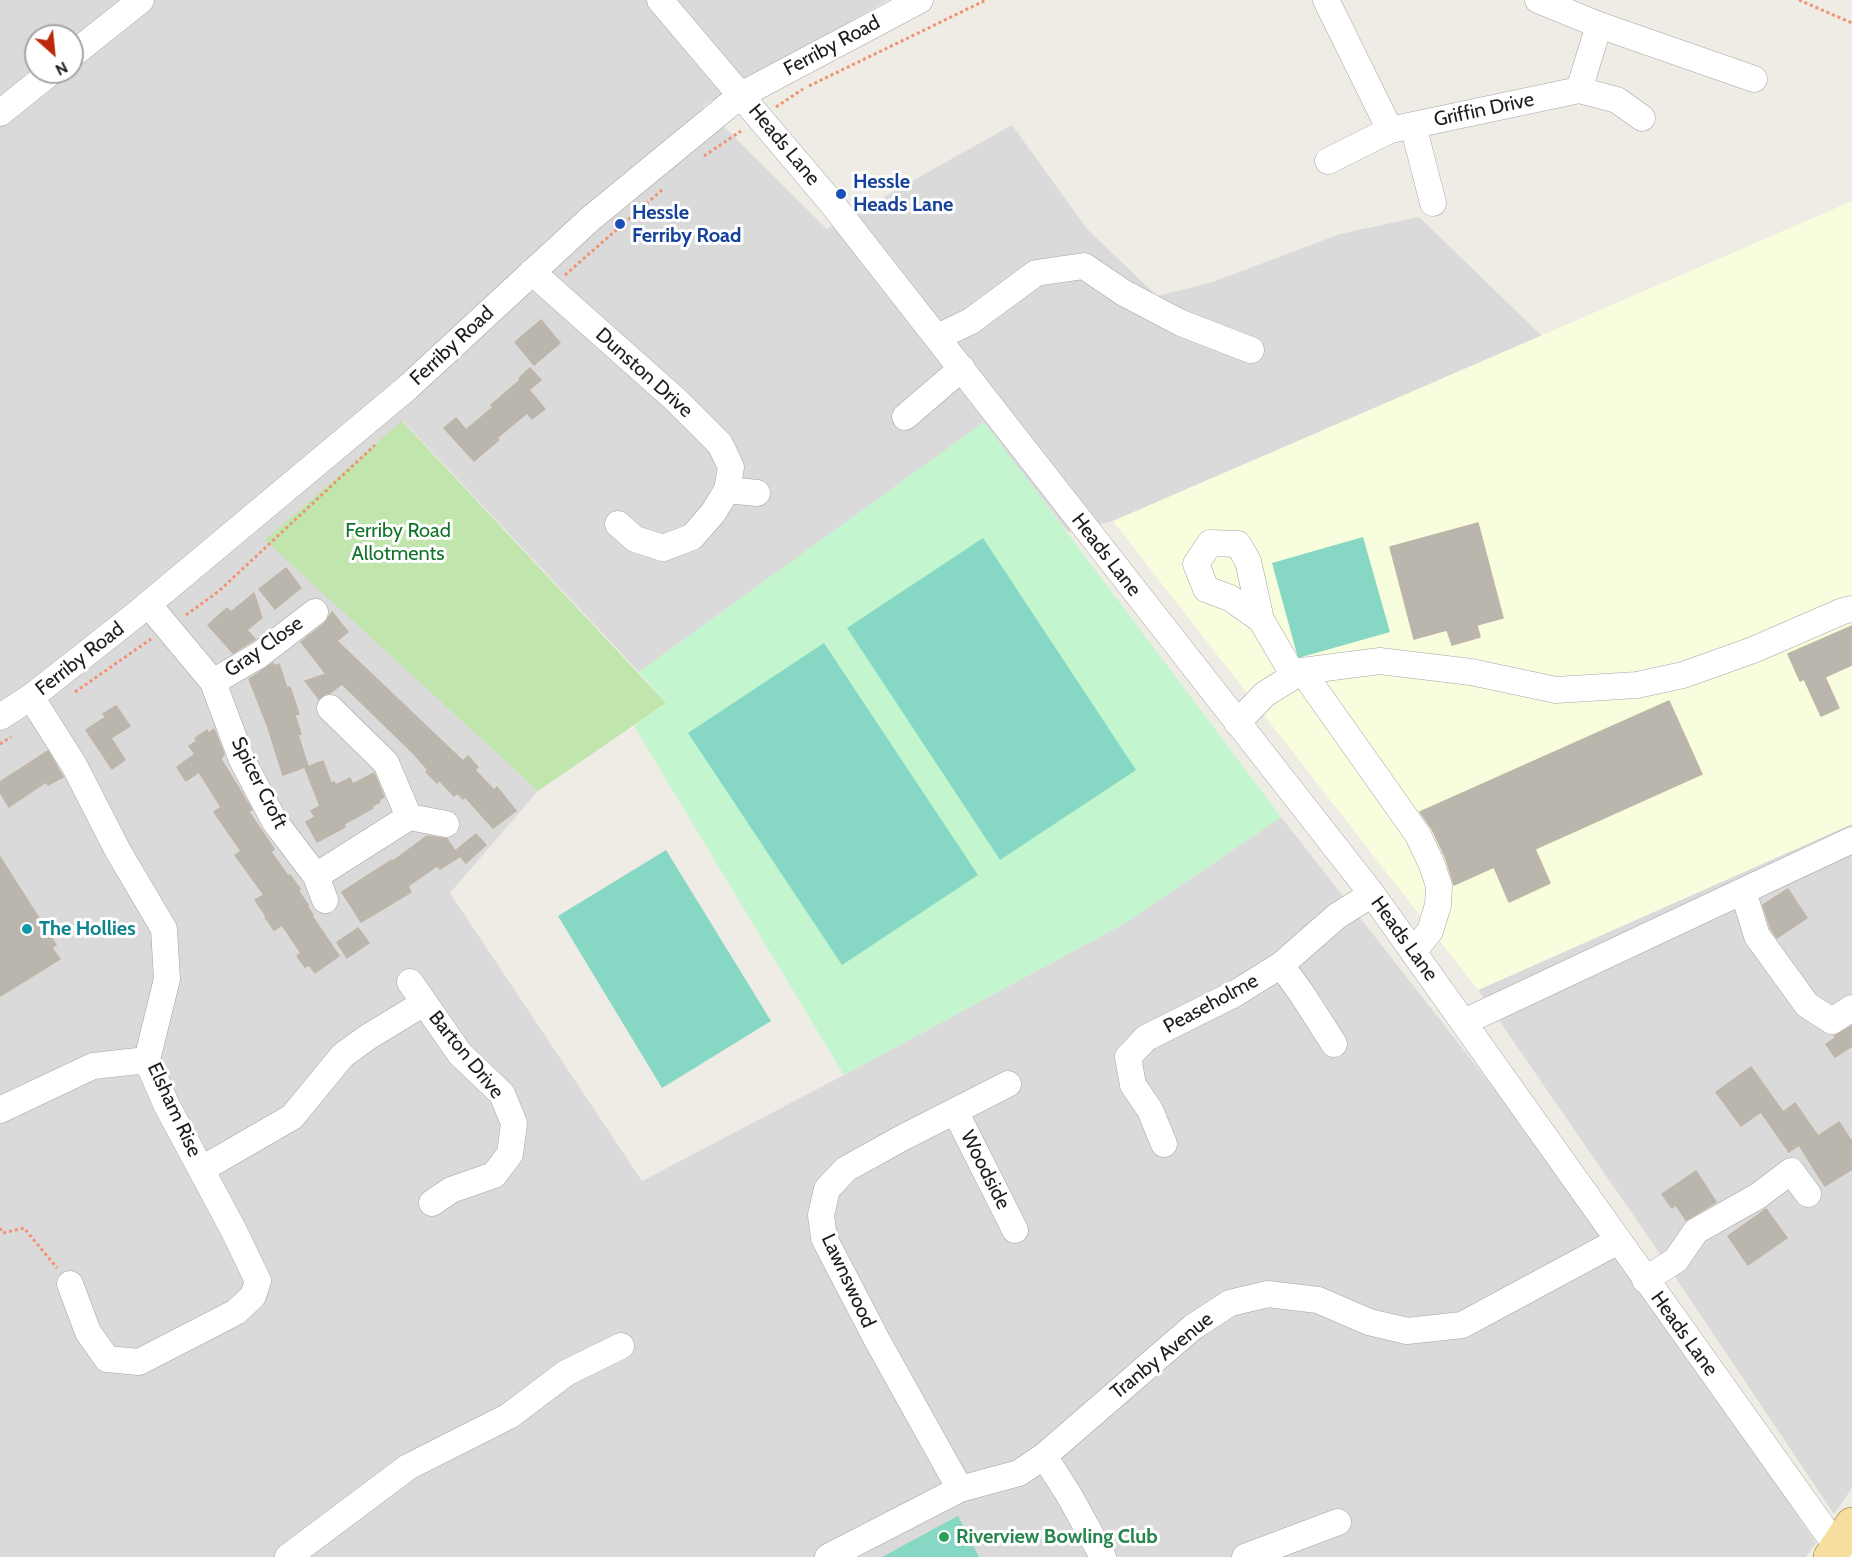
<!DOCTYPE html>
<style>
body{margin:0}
#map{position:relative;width:1852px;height:1557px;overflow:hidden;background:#eeece4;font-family:Cabin,sans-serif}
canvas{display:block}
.north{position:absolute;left:24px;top:24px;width:60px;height:60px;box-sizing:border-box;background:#fff;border:2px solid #a5a5a5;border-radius:50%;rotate:153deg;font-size:16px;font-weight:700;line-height:24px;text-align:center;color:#1d1d1d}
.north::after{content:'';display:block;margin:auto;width:21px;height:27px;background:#be280d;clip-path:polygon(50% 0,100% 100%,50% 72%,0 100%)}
</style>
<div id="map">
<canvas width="1852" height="1557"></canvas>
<div class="north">N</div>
</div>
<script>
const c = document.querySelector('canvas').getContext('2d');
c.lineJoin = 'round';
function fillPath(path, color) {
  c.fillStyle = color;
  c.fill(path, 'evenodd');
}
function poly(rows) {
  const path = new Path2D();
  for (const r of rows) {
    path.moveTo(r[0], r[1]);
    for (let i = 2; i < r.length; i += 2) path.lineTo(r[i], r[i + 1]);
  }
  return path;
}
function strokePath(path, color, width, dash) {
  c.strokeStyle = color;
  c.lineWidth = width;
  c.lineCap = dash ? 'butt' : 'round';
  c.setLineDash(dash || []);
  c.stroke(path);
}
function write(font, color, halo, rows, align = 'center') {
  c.font = font + ' Cabin,sans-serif';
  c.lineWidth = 6;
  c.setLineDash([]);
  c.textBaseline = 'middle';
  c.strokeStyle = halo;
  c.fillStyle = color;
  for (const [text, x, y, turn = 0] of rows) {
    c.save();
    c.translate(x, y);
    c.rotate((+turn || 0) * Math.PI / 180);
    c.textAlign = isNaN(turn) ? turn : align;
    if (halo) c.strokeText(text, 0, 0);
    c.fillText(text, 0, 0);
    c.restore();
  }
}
fillPath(poly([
 [0,0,888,0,703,106,827,229,1012,125,1087,229,1157,296,1213,282,1340,234,1419,217,1542,336,1113,521,1068,532,983,423,639,672,403,421,266,540,538,791,450,893,642,1181,844,1075,1127,922,1281,817,1612,1239,1816,1543,1806,1557,0,1557],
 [36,36,72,36,72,72,36,72],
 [1852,824,1852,1488,1834,1514,1649,1238,1478,990]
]), '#dbdada');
fillPath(poly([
 [1852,201,1852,824,1478,990,1113,521]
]), '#f8fdde');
fillPath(poly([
 [402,421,666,703,538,791,265,540]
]), '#c0e5ad');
fillPath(poly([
 [984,422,1281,817,1127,922,844,1075,634,726,666,703,639,672]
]), '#c3f6cf');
fillPath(poly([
 [1363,537,1390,632,1298,658,1272,563],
 [983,538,1136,770,1000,860,847,628],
 [824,643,978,875,842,965,688,733],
 [666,850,771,1021,662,1088,558,916],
 [958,1516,979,1557,882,1557]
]), '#86d8c5');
const building = poly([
 [541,320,560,343,534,365,515,342,541,320],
 [530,368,541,380,529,390,545,409,532,419,527,413,497,438,499,440,474,461,444,428,456,418,466,430,493,407,491,405,520,380,519,378,530,368],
 [1478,523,1503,618,1477,625,1480,637,1452,645,1447,630,1414,639,1390,547,1478,523],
 [286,568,301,588,275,609,259,589,286,568],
 [254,593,262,618,247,630,255,639,233,653,208,625,227,608,231,612,254,593],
 [332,612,348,632,337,641,463,761,468,756,478,767,475,770,494,790,497,787,516,811,493,828,465,797,463,799,457,793,454,796,439,780,437,783,426,772,428,770,414,754,342,684,330,693,325,694,319,699,305,681,326,674,301,642,324,624,332,612],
 [1852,626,1852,665,1825,677,1839,708,1821,716,1804,679,1800,681,1788,654,1852,626],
 [273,663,274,666,279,664,287,688,290,687,299,714,295,715,301,734,298,735,308,766,283,775,267,725,249,679,273,663],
 [1669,701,1702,774,1535,849,1550,883,1509,902,1494,867,1454,885,1446,859,1432,829,1420,812,1669,701],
 [116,706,130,726,111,738,125,760,112,769,86,730,106,717,103,714,116,706],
 [214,729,224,754,221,759,252,810,249,812,274,849,271,852,288,876,290,875,300,889,298,890,308,905,307,906,313,915,312,916,339,956,315,973,309,965,305,967,297,956,301,953,282,925,274,930,265,917,266,916,255,900,264,895,235,855,241,851,214,812,221,807,199,772,186,781,177,767,195,754,189,746,197,741,195,738,207,730,208,733,214,729],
 [48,751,63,777,48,785,46,782,9,807,0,792,0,782,48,751],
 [323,761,331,783,334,782,336,785,350,778,353,784,374,773,384,797,379,800,380,802,372,806,373,808,344,824,345,827,317,842,306,822,315,817,311,811,320,806,305,768,323,761],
 [476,834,486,845,466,863,455,851,476,834],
 [427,836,447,839,459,857,440,869,437,866,408,886,411,892,361,922,342,892,392,860,393,861,427,836],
 [0,857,56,945,52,948,60,959,0,996,0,857],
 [1788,889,1807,918,1777,938,1771,929,1763,905,1788,889],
 [358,928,369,943,347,958,337,942,358,928],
 [1852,1026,1852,1046,1835,1057,1826,1044,1835,1038,1834,1036,1852,1026],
 [1751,1067,1783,1112,1795,1103,1818,1136,1839,1122,1852,1142,1852,1169,1825,1186,1799,1145,1789,1152,1761,1112,1741,1126,1716,1092,1751,1067],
 [1696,1171,1716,1202,1686,1220,1676,1205,1672,1208,1662,1194,1696,1171],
 [1766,1209,1787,1238,1748,1265,1728,1236,1766,1209]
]);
fillPath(building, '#bab5ad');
strokePath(building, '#beb5a7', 1.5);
const minor = poly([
 [660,0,830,201,1372,894,1844,1557],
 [1326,0,1390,130,1579,90,1599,25,1538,0],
 [1599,25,1754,79],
 [72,55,141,0],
 [1579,90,1617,100,1642,118],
 [0,113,51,72],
 [1413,125,1433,203],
 [1328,161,1390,130],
 [532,272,676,400,720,444,731,467,727,490,713,513,692,537,663,548,635,539,618,524],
 [938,337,971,321,1036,273,1084,266,1124,293,1181,323,1251,350],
 [905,417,962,368],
 [727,490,757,493],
 [148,604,213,682,242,760,275,822,316,876,409,817,386,763,330,708],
 [1261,620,1230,598,1206,589,1196,564,1210,543,1238,544,1248,561,1261,620,1294,676],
 [1302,671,1418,835,1432,865,1439,886,1438,905,1430,931,1413,952],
 [213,682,259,655,315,612],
 [31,697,74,765,118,851,164,929,167,979,147,1060,166,1104,234,1231,258,1281,253,1296,236,1312,139,1362,107,1359,88,1332,70,1284],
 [0,717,31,697,134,616,407,388,590,219,741,95,920,0],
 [1237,723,1265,694,1302,671,1380,661,1471,672,1556,690,1637,685,1683,675,1753,650,1843,611,1852,609],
 [409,817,446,824],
 [316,876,325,900],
 [1743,891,1852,840],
 [1281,965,1302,994,1334,1044],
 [410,982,460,1054,502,1094,514,1123,510,1154,494,1175,451,1190,432,1203],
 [1464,1022,1743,891,1757,936,1807,1005,1832,1021,1852,1008],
 [0,1110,93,1066,147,1060],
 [955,1111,1015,1230],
 [1164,1144,1150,1110,1133,1085,1128,1057,1146,1038,1236,993,1281,965,1337,916,1372,894],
 [202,1169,292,1117,343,1055,368,1037,424,1003],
 [1645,1280,1676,1260,1696,1231,1758,1196,1791,1171,1808,1194],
 [1044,1456,1069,1495,1103,1557],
 [960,1489,877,1340,824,1238,821,1215,827,1189,846,1169,902,1138,1008,1084],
 [288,1557,408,1467,509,1416,566,1373,621,1346],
 [828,1557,960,1489,1019,1473,1044,1456,1193,1327,1230,1303,1268,1294,1318,1300,1369,1322,1407,1331,1462,1325,1618,1241],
 [1245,1557,1338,1522]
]);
const major = poly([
 [1830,1557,1852,1524]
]);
strokePath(minor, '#a4a4a4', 27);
strokePath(major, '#8d760a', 34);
strokePath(poly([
 [1799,0,1852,23],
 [809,86,986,0],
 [776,107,803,89],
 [704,156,741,131],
 [565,275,662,190],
 [186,615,219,591,375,445],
 [75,692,151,639],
 [0,744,11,737],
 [0,1228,3,1233,24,1228,57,1268]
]), '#f09372', 3, [3, 3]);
strokePath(minor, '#fff', 26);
strokePath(major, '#f6dea1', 33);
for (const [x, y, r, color] of [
 [841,194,6,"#1a4fb4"],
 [620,224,6,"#1a4fb4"],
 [27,929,6,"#0f9aa8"],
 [944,1537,6,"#2e9e5b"]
]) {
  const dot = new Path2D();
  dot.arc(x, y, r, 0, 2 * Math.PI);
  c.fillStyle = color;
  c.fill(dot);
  strokePath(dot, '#fff', 2);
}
write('20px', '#1d1d1d', '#fff', [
 ["Ferriby Road",832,46,-28],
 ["Griffin Drive",1484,110,-12],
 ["Heads Lane",784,145,50],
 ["Ferriby Road",452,346,-43],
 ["Dunston Drive",644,373,42],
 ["Heads Lane",1106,555,52],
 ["Gray Close",264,647,-35],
 ["Ferriby Road",80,659,-38],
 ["Spicer Croft",259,783,63],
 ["Heads Lane",1404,939,54],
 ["Peaseholme",1211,1004,-28],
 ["Barton Drive",466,1055,51],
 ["Elsham Rise",174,1110,65],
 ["Woodside",985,1170,63],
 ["Lawnswood",848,1281,65],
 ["Heads Lane",1684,1334,54],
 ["Tranby Avenue",1162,1356,-39]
]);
write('bold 20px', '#164399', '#fff', [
 ["Hessle",853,182],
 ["Heads Lane",853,205],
 ["Hessle",632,213],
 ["Ferriby Road",632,236]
], 'left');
write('20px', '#12742a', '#fff', [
 ["Ferriby Road",398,531],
 ["Allotments",398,554]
]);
write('bold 20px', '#0d838f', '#fff', [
 ["The Hollies",39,929]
], 'left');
write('bold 20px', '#27864d', '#fff', [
 ["Riverview Bowling Club",956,1537]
], 'left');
</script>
